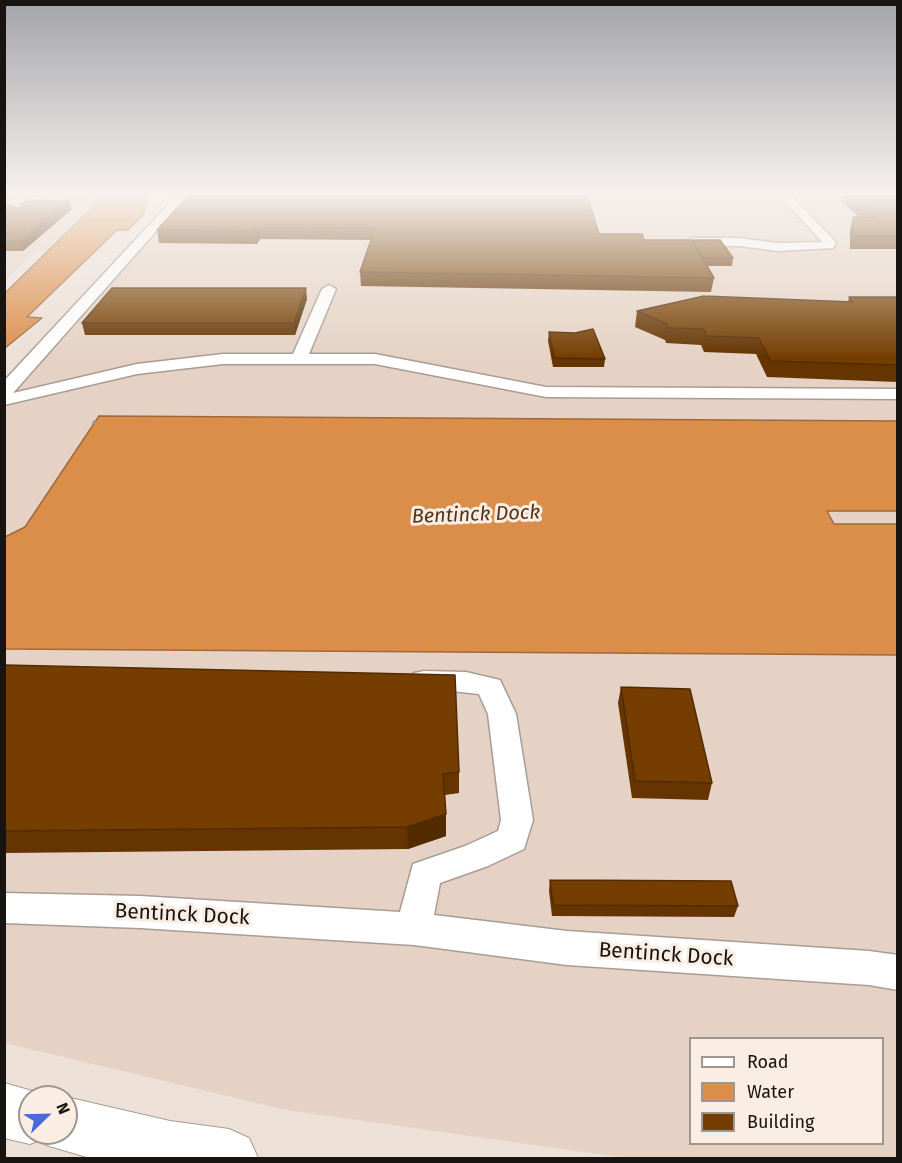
<!DOCTYPE html>
<style>
body{margin:0}
#map{position:relative;width:902px;height:1163px;overflow:hidden;background:#ece0d7;font-family:"Fira Sans",sans-serif}
canvas{display:block}
.frame{position:absolute;inset:0;border:6px solid #181411;pointer-events:none}
.legend{position:absolute;left:689px;top:1037px;width:195px;height:108px;box-sizing:border-box;background:#faede4;border:2px solid #a09690;margin:0;padding:8px 10px;list-style:none;font-size:18px;color:#181411}
.legend li{display:flex;align-items:center;gap:12px;height:30px}
.legend b{width:30px;border:2px solid #a09690}
.north{position:absolute;left:18px;top:1085px;width:60px;height:60px;box-sizing:border-box;background:#faede4;border:2px solid #a09690;border-radius:50%;rotate:67deg;font-size:16px;font-weight:700;line-height:24px;text-align:center;color:#181411}
.north::after{content:'';display:block;margin:auto;width:21px;height:27px;background:#4a67db;clip-path:polygon(50% 0,100% 100%,50% 72%,0 100%)}
</style>
<div id="map">
<canvas width="902" height="1163"></canvas>
<div class="frame"></div>
<ul class="legend">
<li><b style="height:8px;background:#fff"></b>Road</li>
<li><b style="height:16px;background:#db8d4a"></b>Water</li>
<li><b style="height:16px;background:#753d00"></b>Building</li>
</ul>
<div class="north">N</div>
</div>
<script>
const c = document.querySelector('canvas').getContext('2d');
c.lineJoin = 'round';
function fillPath(path, color) {
  c.fillStyle = color;
  c.fill(path, 'evenodd');
}
function poly(rows) {
  const path = new Path2D();
  for (const r of rows) {
    path.moveTo(r[0], r[1]);
    for (let i = 2; i < r.length; i += 2) path.lineTo(r[i], r[i + 1]);
  }
  return path;
}
function strokePath(path, color, width, dash) {
  c.strokeStyle = color;
  c.lineWidth = width;
  c.lineCap = dash ? 'butt' : 'round';
  c.setLineDash(dash || []);
  c.stroke(path);
}
function write(font, color, halo, rows, align = 'center') {
  c.font = font + ' "Fira Sans",sans-serif';
  c.lineWidth = 6;
  c.setLineDash([]);
  c.textBaseline = 'middle';
  c.strokeStyle = halo;
  c.fillStyle = color;
  for (const [text, x, y, turn = 0] of rows) {
    c.save();
    c.translate(x, y);
    c.rotate((+turn || 0) * Math.PI / 180);
    c.textAlign = isNaN(turn) ? turn : align;
    if (halo) c.strokeText(text, 0, 0);
    c.fillText(text, 0, 0);
    c.restore();
  }
}
fillPath(poly([
 [15,195,87,195,97,200,47,252,36,252,5,281,5,197],
 [190,195,897,195,897,421,99,416,25,527,5,537,4,390,19,386],
 [827,511,897,511,897,524,834,524],
 [5,649,897,655,897,1158,626,1158,286,1110,5,1043],
 [690,1038,882,1038,882,1144,690,1144]
]), '#e5d2c4');
const water = poly([
 [87,195,150,195,142,216,128,230,117,230,27,317,42,318,5,348,5,293,93,207,92,204,96,204,96,200,87,195],
 [99,416,897,421,897,511,827,511,834,524,897,524,897,655,5,649,5,537,25,527,99,416]
]);
fillPath(water, '#db8d4a');
strokePath(water, '#a06939', 1.5);
const minor = poly([
 [63,195,72,198,4,213,4,207,63,195],
 [177,195,188,195,13,393,137,364,223,354,293,354,322,289,329,285,336,289,309,354,375,354,546,387,898,389,898,399,546,397,375,364,223,364,137,374,4,405,4,381,177,195],
 [780,195,791,195,834,240,836,243,833,248,778,251,739,246,692,246,686,242,692,238,739,238,778,243,822,242,780,195],
 [424,671,466,672,500,680,516,714,533,820,524,849,488,866,440,883,434,915,567,931,869,951,898,955,898,990,869,985,567,965,414,945,140,928,4,923,4,893,140,896,400,912,413,864,465,846,498,831,501,820,488,714,479,694,414,687,410,680,414,673,424,671]
]);
const major = poly([
 [4,1083,50,1096,30,1097,30,1133,66,1133,66,1097,170,1121,229,1129,249,1138,258,1158,90,1158,46,1145,44,1138,30,1144,4,1138,4,1083]
]);
strokePath(minor, '#a89c94', 3);
strokePath(major, '#a89c94', 2);
strokePath(poly([
 [93,424,97,418]
]), '#a09790', 3, [4, 4]);
fillPath(minor, '#fff');
fillPath(major, '#fff');
fillPath(poly([
 [189,195,599,234,644,240,733,258,732,266,706,266,714,278,711,292,361,286,360,272,371,240,260,239,257,244,159,243,157,230],
 [843,195,897,195,897,249,850,249,850,230,853,217,859,217,842,202],
 [4,205,17,208,72,209,23,251,4,251],
 [849,297,897,297,897,382,767,377,756,354,704,352,701,345,666,343,665,340,635,327,637,311,848,302],
 [307,299,295,335,85,335,82,323],
 [549,332,575,333,605,359,604,367,553,367,548,341],
 [4,665,459,772,459,793,445,795,446,814,446,836,408,849,4,853],
 [621,687,712,783,708,800,632,798,618,703],
 [550,880,738,906,734,917,552,916,549,891]
]), '#653400');
fillPath(poly([
 [69,200,72,209,23,251,20,241],
 [258,227,260,239,257,244,255,231],
 [306,288,307,299,295,335,294,323],
 [446,814,446,836,408,849,407,827]
]), '#522b00');
const building = poly([
 [189,195,587,195,599,234,642,234,644,240,692,240,714,278,360,272,375,228,258,227,255,231,157,230,189,195],
 [851,195,897,195,897,236,853,236,853,217,876,218,851,195],
 [69,200,20,241,4,241,4,205,9,205,17,208,26,201,69,200],
 [692,240,720,240,733,258,703,258,692,240],
 [112,288,306,288,294,323,82,323,112,288],
 [704,296,853,302,849,297,897,297,897,365,770,361,759,338,706,336,704,329,668,328,667,324,637,311,704,296],
 [593,329,605,359,554,358,549,332,575,333,593,329],
 [4,665,455,675,459,772,443,774,446,814,407,827,4,831,4,665],
 [621,687,690,689,712,783,635,781,621,687],
 [550,880,731,881,738,906,553,905,550,880]
]);
fillPath(building, '#753d00');
strokePath(building, '#522b00', 1.5);
const sky = c.createLinearGradient(0, 0, 0, 358);
sky.addColorStop(0, '#a3a4a9');
sky.addColorStop(0.54, '#f6f1ed');
sky.addColorStop(1, '#f6f1ed00');
c.fillStyle = sky;
c.fillRect(0, 0, 902, 358);
write('italic 20px', '#533317', '#faede4', [
 ["Bentinck Dock",476,515,-2]
]);
write('21px', '#181411', '#faede4', [
 ["Bentinck Dock",182,915,3],
 ["Bentinck Dock",666,955,4]
]);
</script>
